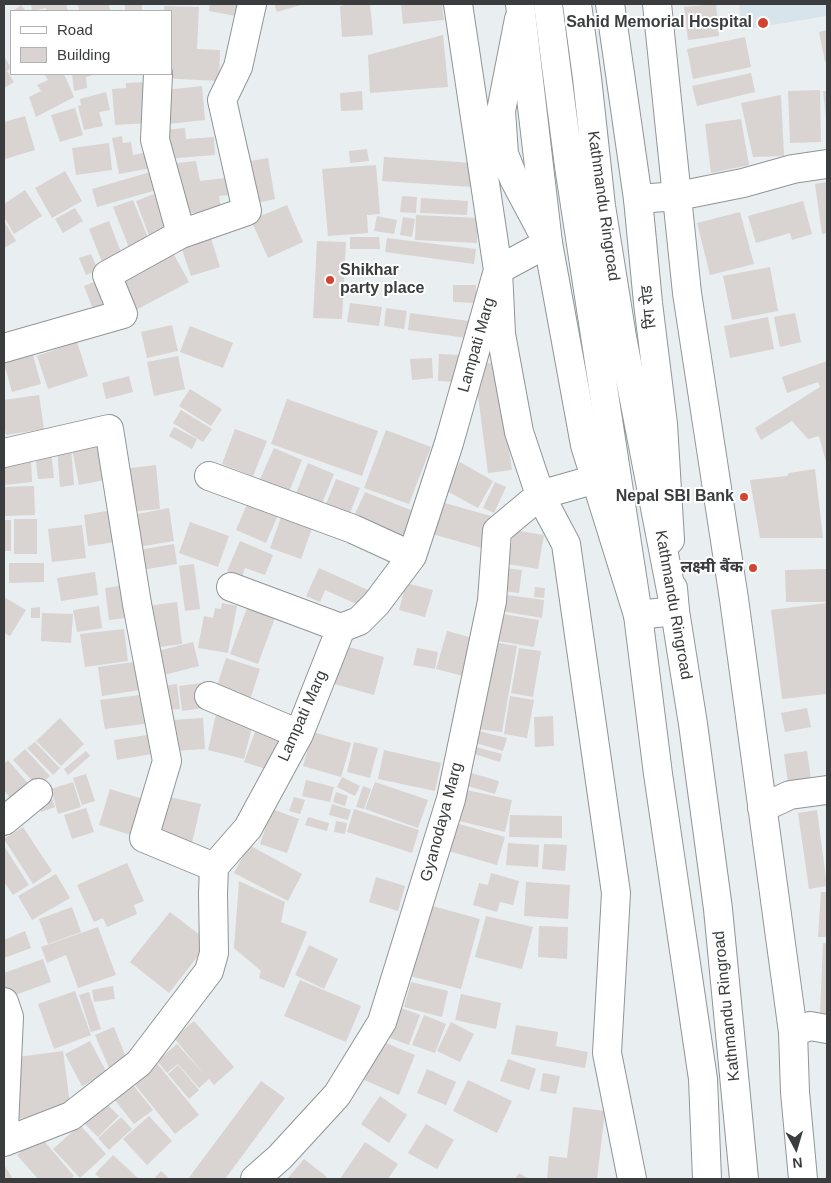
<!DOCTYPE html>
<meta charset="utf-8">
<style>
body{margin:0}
#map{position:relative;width:831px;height:1183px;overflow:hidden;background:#e9eef0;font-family:Helvetica,sans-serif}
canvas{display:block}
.frame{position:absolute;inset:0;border:5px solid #3a3c3d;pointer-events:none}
.legend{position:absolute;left:10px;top:10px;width:162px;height:65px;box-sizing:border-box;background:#fff;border:1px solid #b0b1b1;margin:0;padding:6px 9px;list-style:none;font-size:15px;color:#3a3c3d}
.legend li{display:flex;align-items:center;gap:10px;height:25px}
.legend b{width:25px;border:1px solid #b0b1b1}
.north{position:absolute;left:771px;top:1123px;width:50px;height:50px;-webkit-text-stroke:4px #fff;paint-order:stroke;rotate:174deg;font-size:14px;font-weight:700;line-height:20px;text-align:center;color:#3a3c3d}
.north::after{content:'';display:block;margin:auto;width:18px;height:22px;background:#3a3c3d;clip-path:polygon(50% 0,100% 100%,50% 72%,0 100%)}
</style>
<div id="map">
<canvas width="831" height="1183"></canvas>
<div class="frame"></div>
<ul class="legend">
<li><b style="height:6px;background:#fff"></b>Road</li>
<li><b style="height:14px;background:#d9d3d2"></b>Building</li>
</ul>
<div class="north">N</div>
</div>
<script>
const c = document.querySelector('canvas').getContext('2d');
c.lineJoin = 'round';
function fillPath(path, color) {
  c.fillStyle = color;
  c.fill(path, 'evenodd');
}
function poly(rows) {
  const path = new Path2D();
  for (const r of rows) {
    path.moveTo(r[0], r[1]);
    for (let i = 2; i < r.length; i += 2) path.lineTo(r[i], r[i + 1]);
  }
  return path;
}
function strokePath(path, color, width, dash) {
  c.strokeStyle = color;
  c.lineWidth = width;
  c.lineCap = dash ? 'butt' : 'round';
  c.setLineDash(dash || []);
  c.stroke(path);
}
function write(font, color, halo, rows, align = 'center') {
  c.font = font + ' Helvetica,"Noto Sans Devanagari",sans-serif';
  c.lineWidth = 4;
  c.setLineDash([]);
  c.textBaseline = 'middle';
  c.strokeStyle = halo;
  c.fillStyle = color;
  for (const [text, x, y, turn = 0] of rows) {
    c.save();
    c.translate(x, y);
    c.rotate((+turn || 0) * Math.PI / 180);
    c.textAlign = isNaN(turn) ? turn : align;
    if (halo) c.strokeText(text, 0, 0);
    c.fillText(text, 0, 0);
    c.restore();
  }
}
fillPath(poly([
 [739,4,827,4,827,16,742,30]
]), '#d7e4eb');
fillPath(poly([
 [31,4,66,4,68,11,47,11,46,8,32,11],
 [87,4,109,4,110,11,79,11,78,5],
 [125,4,142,4,142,11,125,11],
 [210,4,243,4,241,17,209,11],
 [274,4,304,4,277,12],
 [342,4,370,4,373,35,342,37,340,6,343,6],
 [401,4,442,4,444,20,403,24],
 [716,4,719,36,688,40,684,7],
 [21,5,26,11,13,11],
 [164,6,199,7,197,49,220,50,219,81,161,78,171,74,171,11,164,11],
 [827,30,827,61,825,62,819,32],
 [443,35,448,87,370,93,368,55],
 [745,37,751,67,693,79,687,49],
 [4,56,11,68,7,71,14,82,4,88],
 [751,73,755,92,697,106,692,86],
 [47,74,64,74,74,97,36,117,29,97,41,91,37,85,48,80,45,75],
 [72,74,90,74,91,76,86,77,87,88,74,91],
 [147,82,150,123,115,125,112,89,126,88,126,83],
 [202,86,205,120,168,124,165,90],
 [820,90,821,142,790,143,788,91],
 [362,91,363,110,341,111,340,93],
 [823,91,827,91,827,118,826,118],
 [106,92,110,110,99,112,103,126,84,130,78,106,81,105,80,99],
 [781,95,784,156,753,157,741,103],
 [75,108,83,135,60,142,51,115],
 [25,116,35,150,5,159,4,122],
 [741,119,749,165,711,173,705,124],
 [185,128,186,139,214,137,215,155,166,159,165,130],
 [122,136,123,143,131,142,133,155,148,152,151,168,119,174,112,138],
 [109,143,112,170,76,175,72,148],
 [367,149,369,161,350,163,349,151],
 [384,157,474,163,472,187,382,181],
 [268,158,275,199,257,203,250,161],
 [196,161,200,181,234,177,237,194,219,196,221,209,179,215,169,164],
 [376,165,380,214,367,215,368,233,328,236,322,169],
 [65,171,82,201,52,218,35,188],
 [154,171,160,189,97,207,92,189],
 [827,182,827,233,822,234,815,184],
 [25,190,42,216,14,234,4,217,4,204],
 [162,191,176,228,150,238,136,201],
 [402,196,417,197,416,213,400,212],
 [421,198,468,201,467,215,420,213],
 [133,200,150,243,130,250,113,207],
 [803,201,812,234,792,240,790,233,756,243,748,216],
 [287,205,303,242,268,258,251,220],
 [75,208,83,221,63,233,55,219],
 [740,212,754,264,710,275,697,223],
 [416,215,478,218,477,243,415,240],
 [377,216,397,220,394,234,374,231],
 [403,217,415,219,412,237,400,235],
 [4,221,16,241,4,248],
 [109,221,124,260,104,267,89,229],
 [209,232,220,267,191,276,179,241],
 [350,237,379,237,380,249,350,249],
 [387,238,476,249,474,264,385,252],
 [317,241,346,242,342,319,313,318],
 [173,253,189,282,132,312,117,282],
 [91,254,98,270,86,275,79,258],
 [770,267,778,311,732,320,723,276],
 [104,278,115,306,95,314,84,286],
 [453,285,476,285,476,303,453,302],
 [350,303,382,307,379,326,347,322],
 [386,308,407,311,404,329,384,326],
 [410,313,469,321,467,338,408,330],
 [795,313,801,342,780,347,774,317],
 [768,317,774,349,730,358,724,326],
 [172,325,178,351,147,358,141,332],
 [190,326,233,343,223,368,180,352],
 [77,342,88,376,48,389,37,356],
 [439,354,460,355,459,382,438,381],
 [33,355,41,384,12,392,4,363],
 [178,356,185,389,154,396,147,362],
 [432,358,433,378,412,380,410,359],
 [827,361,827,466,819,436,808,439,792,421,761,440,755,428,820,387,818,382,787,393,782,377],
 [497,362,512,470,488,473,474,365],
 [129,376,133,392,106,399,102,383],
 [190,389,222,409,211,426,179,406],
 [39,395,44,429,6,435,4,423,4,400],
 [287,399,378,431,362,476,271,444],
 [181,410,212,429,203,442,173,423],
 [174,427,197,439,192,449,169,436],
 [235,429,267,441,253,476,222,464],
 [386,430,431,447,409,504,364,488],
 [103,443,110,479,79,485,72,449],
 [71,448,74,485,60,487,57,449],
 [274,448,302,460,289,492,260,479],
 [51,451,54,478,38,479,35,453],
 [31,457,32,482,4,485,4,459],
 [460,462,493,481,478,508,445,490],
 [308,463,334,474,321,506,295,496],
 [156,465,160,509,128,512,123,469],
 [815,469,823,538,760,538,750,480,787,476,789,473],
 [336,479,360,488,348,518,324,509],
 [495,482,506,487,494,513,483,508],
 [34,486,35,515,4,516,4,487],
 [365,492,413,511,404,536,354,516],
 [251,495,281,508,266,543,236,530],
 [441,502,491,516,482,548,432,534],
 [169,508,174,541,132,548,127,516],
 [118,509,123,541,88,546,84,515],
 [284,509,315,520,301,559,270,548],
 [14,519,37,519,37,554,14,554],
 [4,520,11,520,11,551,4,551],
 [190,522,229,536,218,567,179,553],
 [82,525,86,558,52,562,48,529],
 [514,530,544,535,538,569,508,564],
 [240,541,273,555,265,575,245,568,242,577,227,571],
 [174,544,177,564,136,571,133,551],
 [9,563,44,563,44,582,9,583],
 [194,564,200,609,185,611,179,566],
 [319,568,368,590,361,606,325,590,320,602,306,596],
 [506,568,522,570,519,593,504,591],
 [827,569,827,602,786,602,785,570],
 [95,572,98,595,61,601,57,578],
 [406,583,433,590,425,617,399,610],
 [127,585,132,617,109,620,105,588],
 [535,587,545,588,544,598,534,597],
 [499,594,544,600,542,618,496,610],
 [4,597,26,610,10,636,4,633],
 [177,602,182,644,154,648,148,606],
 [222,603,237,606,228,653,198,648,204,616,213,618,215,608,221,609],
 [827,603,827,694,782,699,771,610],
 [248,605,276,615,258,664,230,654],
 [99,606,102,628,77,632,73,610],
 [40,607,40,618,31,618,31,608],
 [42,613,73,614,71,643,41,641],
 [496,613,539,620,534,647,492,640],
 [124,629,128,661,85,667,80,634],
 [447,631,473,638,463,676,436,669],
 [193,642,199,666,160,676,154,652],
 [492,642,517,646,502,732,478,729],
 [342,645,384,657,374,695,331,683],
 [417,648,438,652,435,669,413,665],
 [519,648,541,651,533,697,511,693],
 [226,658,260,669,250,700,216,689],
 [141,661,146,689,102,696,98,667],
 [201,683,204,708,182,711,179,686],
 [177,684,180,709,164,710,162,686],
 [147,694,150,723,105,729,100,700],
 [510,696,534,700,527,738,504,734],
 [807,708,811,727,785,732,781,713],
 [217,710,254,719,244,759,208,750],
 [553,716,554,746,535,747,534,717],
 [60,718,84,744,61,766,36,741],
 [203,718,205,749,174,751,171,720],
 [259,721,284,730,269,770,244,762],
 [479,731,507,738,503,751,476,743],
 [313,732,351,743,341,777,303,766],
 [154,734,157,753,117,760,114,740],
 [35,742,60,768,53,775,27,748],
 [354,742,378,748,370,778,347,772],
 [476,747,502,754,500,762,474,754],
 [25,749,50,776,38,787,13,760],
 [384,750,441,763,435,791,378,779],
 [86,751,90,756,68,775,64,769],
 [807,751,812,787,789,790,784,754],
 [8,760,32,788,14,803,4,790,4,764],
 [468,772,499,781,495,794,464,785],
 [86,774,95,801,82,805,73,778],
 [342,777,360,786,355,796,337,787],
 [306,780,334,787,330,802,302,796],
 [73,782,81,807,58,814,51,789],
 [375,782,428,800,418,828,365,809],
 [363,786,371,789,364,809,356,807],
 [110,789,146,800,134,836,99,825],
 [462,789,512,800,505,832,455,820],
 [336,792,348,796,345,806,333,802],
 [165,796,201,804,191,847,156,839],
 [294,797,305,800,300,814,289,811],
 [52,799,55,807,41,812,38,803],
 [332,804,351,810,348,820,329,815],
 [86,808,94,832,72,839,64,815],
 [272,809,299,819,287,853,260,844],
 [354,809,419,830,412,853,347,832],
 [817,810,827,886,809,889,798,813],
 [510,815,562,816,562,838,509,837],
 [308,817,329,823,327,831,305,825],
 [336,821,347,823,345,834,334,832],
 [452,822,505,837,497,865,445,850],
 [23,827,52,871,33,884,4,839],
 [508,843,539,845,538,867,506,865],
 [544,844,567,845,565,871,542,869],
 [249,845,302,874,288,901,234,873],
 [4,846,29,885,13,895,4,882],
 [127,863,144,901,134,905,137,914,107,927,103,918,94,922,77,885],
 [491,873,519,881,513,905,500,902,497,912,473,905,479,883,488,885],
 [56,874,70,898,32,920,18,896],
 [376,877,405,886,398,911,369,902],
 [239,881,285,902,281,922,307,932,284,988,259,978,261,971,234,948],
 [526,882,570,885,568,919,524,916],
 [821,892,827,892,827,937,818,937],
 [429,905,480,919,461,989,410,976],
 [72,907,81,932,48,944,39,919],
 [170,912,209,942,169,993,130,962],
 [486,916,533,927,522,969,475,957],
 [539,926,568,927,567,959,538,957],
 [98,927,116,975,78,988,66,955,47,963,41,947],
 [25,931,31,948,4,958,4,940],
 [823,943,827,943,827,1015,820,1015],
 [309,945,338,959,324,989,295,975],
 [43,959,51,982,7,998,4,988,4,973],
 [300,980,361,1006,346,1042,284,1016],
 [411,982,448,991,442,1017,404,1007],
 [113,986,115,999,94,1002,92,990],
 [75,991,91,1035,54,1049,38,1004],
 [89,992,101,1029,91,1032,79,995],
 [461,994,501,1003,496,1029,455,1020],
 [396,1006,420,1015,409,1045,385,1036],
 [424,1015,446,1024,435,1053,412,1045],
 [194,1021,234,1067,214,1085,209,1079,199,1088,178,1064,167,1073,157,1061,177,1044,205,1075,174,1038],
 [451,1022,474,1034,460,1062,437,1051],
 [516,1025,558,1032,556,1046,588,1052,585,1068,511,1054],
 [114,1027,127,1060,109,1068,95,1035],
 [90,1041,107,1073,82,1086,65,1054],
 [381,1041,415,1055,399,1095,364,1080],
 [63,1051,71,1112,18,1119,10,1058],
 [508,1059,536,1069,529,1090,500,1081],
 [156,1062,199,1115,175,1134,132,1081],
 [178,1065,199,1090,189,1099,168,1074],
 [427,1069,456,1082,446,1105,417,1093],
 [543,1073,560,1076,556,1094,540,1091],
 [129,1080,153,1110,134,1124,110,1094],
 [468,1080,512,1101,497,1133,453,1111],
 [261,1081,285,1098,225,1179,188,1179],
 [380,1096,407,1115,389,1143,361,1124],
 [104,1101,119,1116,98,1137,83,1122],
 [573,1107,605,1111,597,1179,547,1179,549,1156,567,1158],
 [149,1116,172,1141,147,1165,123,1139],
 [121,1117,132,1129,109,1150,98,1138],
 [426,1124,454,1140,437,1169,408,1153],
 [80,1125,106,1154,80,1178,53,1149],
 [39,1135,74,1176,70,1179,38,1179,17,1155],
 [365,1142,398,1164,388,1179,340,1179],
 [113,1155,139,1179,101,1179,95,1174],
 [304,1159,327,1177,325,1179,287,1179],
 [4,1165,13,1179,4,1179],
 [161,1171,170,1179,154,1179],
 [519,1173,529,1179,515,1179]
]), '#d9d3d2');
const minor = poly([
 [458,4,498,270,501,334,519,432,540,495,566,544,616,893,607,1053,632,1179],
 [657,4,687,293,734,599,793,1032,795,1092,803,1179],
 [158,74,155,140,181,234],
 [638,199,678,196,743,183,793,169,827,164],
 [4,348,123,314,107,275,181,234,247,211,222,100,238,67,252,4],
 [4,453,109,429,137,604,167,761,144,838,214,867],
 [209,476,353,529,412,556],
 [231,587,341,628],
 [209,696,299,734],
 [762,808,790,795,827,790],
 [4,821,38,793],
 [4,1002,9,1017,4,1128],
 [793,1032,810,1026,827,1029],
 [4,1142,71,1116,139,1063,209,971,214,953,213,893,214,867,248,828,299,734,341,628,359,621,376,604,412,556,449,443,498,270,548,243,514,179,504,154,501,111,519,19],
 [255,1179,280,1157,337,1095,382,1022,451,799,492,601,497,531,540,495,596,479]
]);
const major = poly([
 [520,4,548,243,585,445,638,615,675,611,673,588],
 [610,4,638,199,648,303,663,424,670,540]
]);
const highway = poly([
 [548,4,569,166,638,615,658,774,703,1079,707,1179],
 [577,4,587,78,601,206,622,337,675,611,693,724,718,909,744,1179]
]);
strokePath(minor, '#909597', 30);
strokePath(major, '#909597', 30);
strokePath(highway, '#909597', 30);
strokePath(minor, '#fff', 28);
strokePath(major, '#fff', 28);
strokePath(highway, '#fff', 28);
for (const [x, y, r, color] of [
 [763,23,6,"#d14530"],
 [330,280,5,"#d14530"],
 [744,497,5,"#d14530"],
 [753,568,5,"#d14530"]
]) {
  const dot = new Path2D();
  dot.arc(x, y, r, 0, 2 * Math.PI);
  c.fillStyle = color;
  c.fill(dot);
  strokePath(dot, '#fff', 2);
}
write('bold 16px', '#3a3c3d', '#fff', [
 ["Sahid Memorial Hospital",752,23],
 ["Shikhar",340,271,"left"],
 ["party place",340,289,"left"],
 ["Nepal SBI Bank",734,497],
 ["लक्ष्मी बैंक",743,568]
], 'right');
write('16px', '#3a3c3d', '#fff', [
 ["Kathmandu Ringroad",603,206,82],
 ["रिंग रोड",649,307,-96],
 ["Lampati Marg",477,345,-74],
 ["Kathmandu Ringroad",673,605,80],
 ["Lampati Marg",303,716,-66],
 ["Gyanodaya Marg",442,822,-75],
 ["Kathmandu Ringroad",727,1006,-96]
]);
</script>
